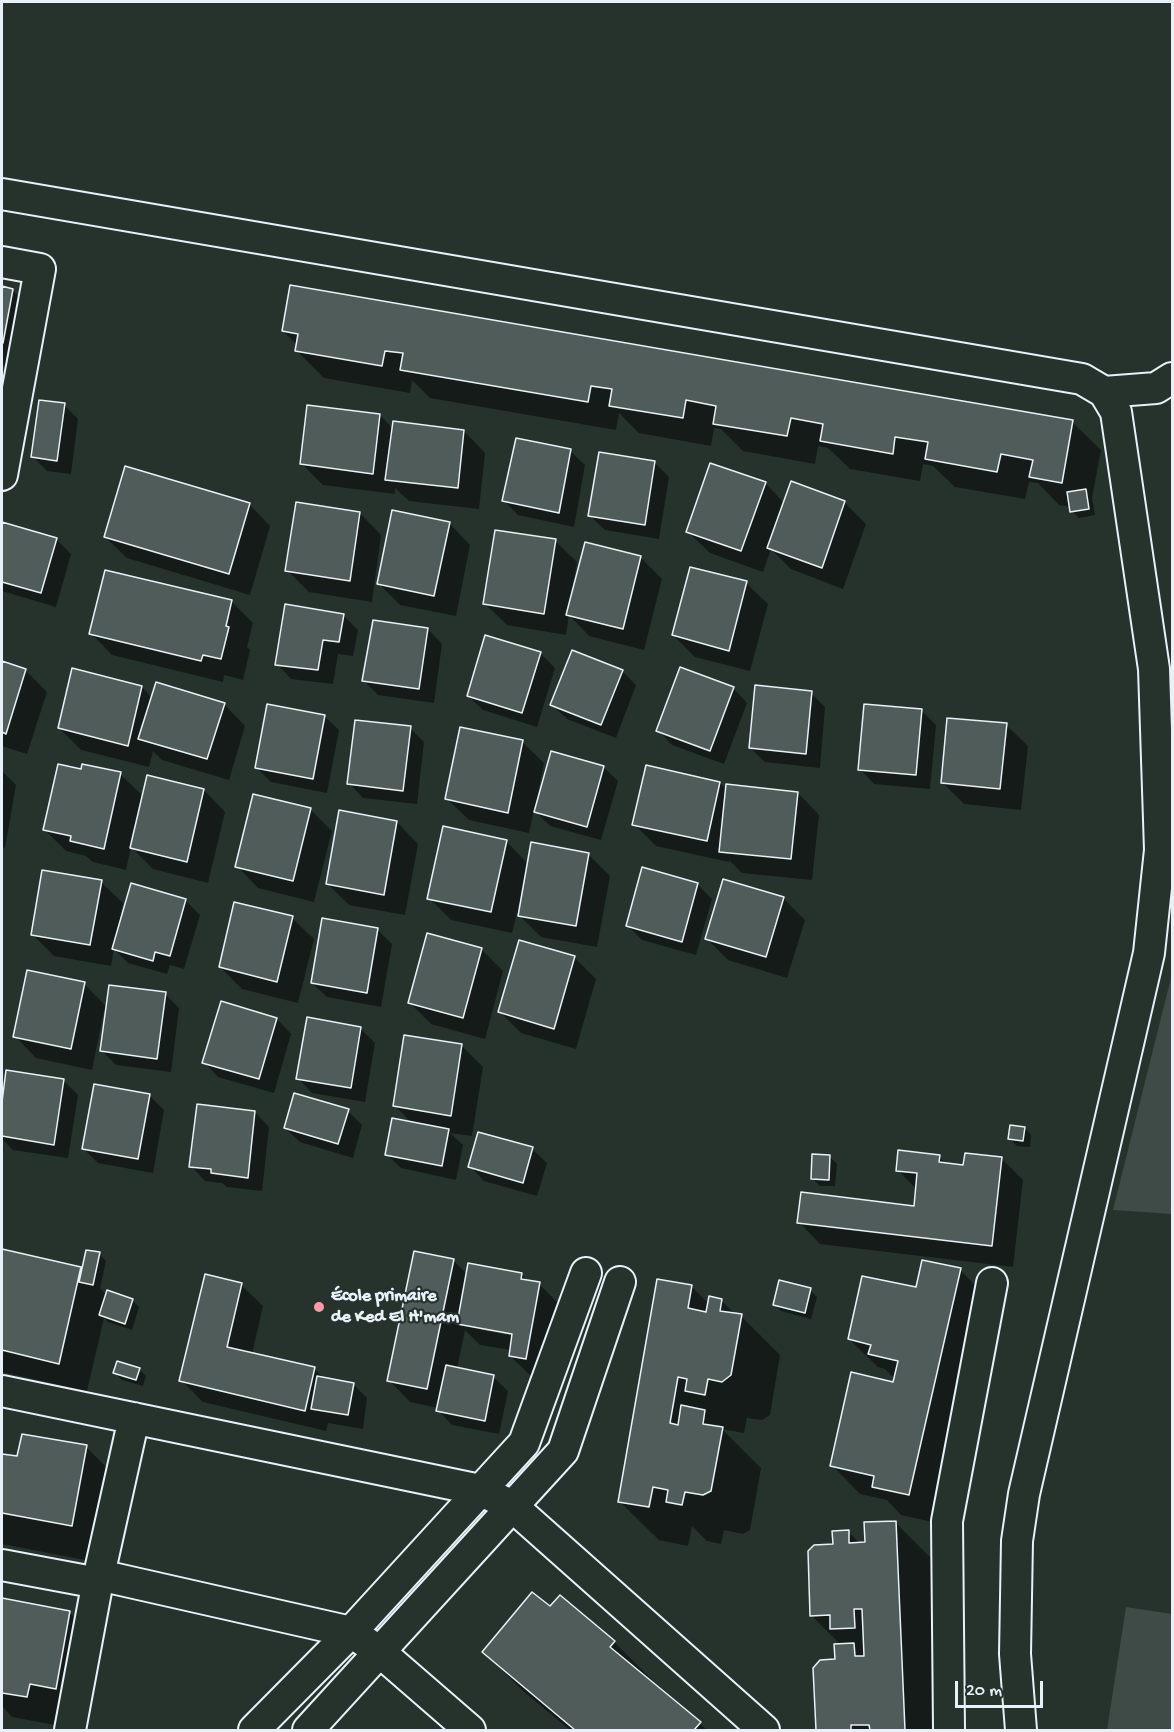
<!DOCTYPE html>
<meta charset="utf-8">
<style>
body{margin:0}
#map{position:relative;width:1174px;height:1732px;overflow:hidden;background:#26332d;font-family:"Gochi Hand",sans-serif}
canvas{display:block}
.frame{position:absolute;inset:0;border:3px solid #e8f1f8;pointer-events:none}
.scale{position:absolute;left:955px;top:1681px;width:88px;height:27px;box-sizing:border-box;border:3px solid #e8f1f8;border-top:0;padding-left:8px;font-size:18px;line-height:21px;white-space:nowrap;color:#e8f1f8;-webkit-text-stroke:4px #26332d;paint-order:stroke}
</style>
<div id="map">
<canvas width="1174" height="1732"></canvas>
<div class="frame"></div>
<div class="scale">20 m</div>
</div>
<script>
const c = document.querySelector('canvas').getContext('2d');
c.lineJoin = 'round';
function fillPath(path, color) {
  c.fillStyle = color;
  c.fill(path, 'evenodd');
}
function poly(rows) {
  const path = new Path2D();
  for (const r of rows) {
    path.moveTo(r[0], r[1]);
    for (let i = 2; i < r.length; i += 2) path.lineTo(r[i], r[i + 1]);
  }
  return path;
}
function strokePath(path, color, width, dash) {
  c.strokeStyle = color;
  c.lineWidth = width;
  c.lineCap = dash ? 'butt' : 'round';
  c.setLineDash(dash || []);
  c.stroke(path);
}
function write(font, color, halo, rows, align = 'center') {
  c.font = font + ' "Gochi Hand",sans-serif';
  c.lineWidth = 4.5;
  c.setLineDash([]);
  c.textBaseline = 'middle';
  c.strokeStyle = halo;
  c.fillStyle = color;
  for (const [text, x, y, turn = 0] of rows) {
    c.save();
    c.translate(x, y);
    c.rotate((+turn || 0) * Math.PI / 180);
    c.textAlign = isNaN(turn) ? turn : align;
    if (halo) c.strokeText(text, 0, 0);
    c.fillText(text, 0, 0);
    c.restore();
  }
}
fillPath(poly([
 [1172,974,1172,1214,1113,1210],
 [1126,1607,1172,1614,1172,1730,1107,1730]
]), '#3e4b47');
fillPath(poly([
 [2,288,12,290,41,318,31,370,2,365],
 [283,331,1072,422,1101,450,1092,498,1095,515,1079,518,1072,511,1071,507,1059,505,1038,483,1029,482,1025,499,955,487,933,466,923,464,920,481,850,469,828,448,818,446,815,464,743,451,721,429,714,428,711,446,639,433,619,413,616,430,430,398,412,380,410,393,324,378,296,350,297,345],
 [64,405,78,419,71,474,47,471,33,457],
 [380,415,393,429,464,431,485,453,479,509,409,501,395,488,395,494,323,485,302,464],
 [570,451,585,465,574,527,518,515,504,501],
 [654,462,669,477,659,539,605,530,590,516],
 [765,483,785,504,844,502,866,524,843,589,791,569,771,549,763,572,710,553,688,532],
 [249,504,270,526,250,595,127,558,105,537],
 [360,513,381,535,372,602,309,592,287,570],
 [2,523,57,540,71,554,56,607,2,591],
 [449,523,470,545,456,616,400,605,378,583],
 [555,541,577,562,573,584,641,558,662,579,644,650,589,636,569,615,566,635,507,625,485,604],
 [746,583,768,604,750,671,695,657,673,635],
 [232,602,253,623,247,647,250,650,243,680,224,675,223,682,112,655,91,633],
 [343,615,358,630,353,656,338,654,333,684,291,679,277,664],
 [428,629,442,644,434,703,378,695,364,681],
 [540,653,555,668,537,727,483,710,468,696],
 [2,663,25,670,47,692,27,754,2,746],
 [622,671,636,685,616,738,567,719,552,705],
 [142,687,152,698,224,704,245,726,229,780,162,760,153,751,149,767,81,750,59,728],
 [733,688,747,703,724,764,672,745,658,730],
 [811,693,825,707,820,768,765,762,750,748],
 [922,711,936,725,930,789,874,784,860,769],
 [324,716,339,730,327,793,271,782,256,767],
 [1006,725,1028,746,1021,810,964,804,942,782],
 [410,728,424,742,417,804,363,798,349,783],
 [522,742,544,763,536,803,538,803,603,767,618,781,601,840,550,826,534,810,529,833,469,820,447,799],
 [2,771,16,785,5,848,2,847],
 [120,774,144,797,204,790,225,812,208,883,153,869,131,847,126,870,93,862,86,856,66,851,45,830],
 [720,783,727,791,798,793,819,815,812,880,742,873,729,860,729,862,656,846,634,824],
 [310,809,332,831,314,902,258,888,237,866],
 [397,822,418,844,405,915,349,905,328,884],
 [506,841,528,864,588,854,610,876,597,947,541,937,517,913,512,933,451,920,429,898],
 [101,882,123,903,120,920,185,900,200,915,184,969,170,965,167,974,128,963,114,949,111,966,54,956,32,934],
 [697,884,712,899,696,955,642,940,628,926],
 [783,898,805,920,787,978,728,960,706,938],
 [292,918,314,939,298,1003,242,989,220,967],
 [377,929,392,944,381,1007,327,997,312,983],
 [481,949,503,971,485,1039,431,1024,410,1003],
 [574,957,596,979,576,1049,521,1033,500,1012],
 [84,984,107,1007,165,994,179,1008,171,1072,116,1065,102,1051,107,1012,104,1011,92,1070,36,1058,15,1036],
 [277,1019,291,1034,274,1093,218,1077,204,1062],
 [308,1019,361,1029,375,1043,365,1102,312,1093,298,1078],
 [461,1045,483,1067,472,1136,450,1133,463,1145,456,1180,401,1168,386,1154,412,1123,395,1106],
 [8,1071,63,1080,78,1095,68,1158,13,1150,2,1139,2,1112],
 [149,1095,164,1110,153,1173,98,1163,84,1149],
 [348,1111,362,1125,353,1158,300,1142,285,1128],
 [255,1112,269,1127,262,1191,227,1187,222,1183,205,1181,191,1166],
 [1025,1128,1031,1135,1030,1147,1017,1146,1010,1139],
 [532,1149,547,1163,537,1196,484,1181,470,1166],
 [830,1157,837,1164,835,1186,820,1186,813,1179],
 [939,1157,947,1164,965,1166,1002,1159,1023,1180,1013,1267,820,1244,799,1222,915,1207,917,1190,898,1170],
 [2,1251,80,1269,83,1271,99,1254,106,1261,100,1288,107,1295,132,1300,139,1307,132,1330,108,1322,104,1318,87,1391,2,1372],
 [453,1260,467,1274,521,1274,529,1282,539,1284,560,1305,547,1380,532,1377,510,1356,511,1350,480,1345,465,1330,457,1369,493,1377,508,1391,499,1434,452,1425,438,1410,438,1408,410,1402,389,1380],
 [481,1327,520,1334,520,1337,481,1330],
 [960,1270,988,1298,937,1523,901,1515,887,1500,860,1494,832,1465,894,1383,895,1379,885,1369,878,1367,849,1339],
 [241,1285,263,1306,252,1354,314,1369,325,1379,353,1384,367,1398,363,1429,328,1423,326,1431,203,1402,181,1380],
 [691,1286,709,1304,721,1300,736,1315,741,1316,780,1355,770,1415,762,1420,747,1418,744,1433,722,1429,761,1468,750,1530,743,1534,724,1530,721,1544,707,1541,692,1526,688,1546,659,1540,619,1501],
 [810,1290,817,1297,811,1319,781,1311,774,1304],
 [139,1369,146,1376,143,1386,122,1380,115,1373],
 [86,1447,125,1486,111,1565,2,1544,2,1455,19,1458],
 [895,1522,934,1561,942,1730,818,1730,841,1645,811,1615,834,1546,848,1532,861,1544,867,1544],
 [560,1597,614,1642,653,1681,652,1683,707,1730,570,1730,523,1691,484,1652,550,1608],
 [2,1600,69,1612,98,1641,84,1716,57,1712,55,1725,12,1717,2,1706]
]), '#0007');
const building = poly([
 [290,285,1073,420,1062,483,1029,477,1033,460,1001,454,997,472,925,459,928,442,895,437,893,454,820,441,823,424,791,418,787,436,713,424,716,406,686,400,683,418,609,406,612,389,591,386,588,402,400,370,403,353,385,351,382,366,295,351,298,334,282,331,290,285],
 [2,286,13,289,3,343,2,342,2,286],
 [39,400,65,403,57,461,31,457,39,400],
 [307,405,380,414,373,474,300,464,307,405],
 [393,421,464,430,458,488,385,480,393,421],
 [516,438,571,449,559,513,502,501,516,438],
 [599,452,655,461,645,525,588,516,599,452],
 [710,463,766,482,741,551,686,532,710,463],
 [125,466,250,503,229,574,104,537,125,466],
 [791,481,845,501,822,568,767,548,791,481],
 [1086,489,1089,509,1070,512,1067,492,1086,489],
 [296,502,360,512,350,581,285,571,296,502],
 [392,510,450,522,434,596,377,584,392,510],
 [2,522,57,538,41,593,2,582,2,522],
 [495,530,556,539,544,614,483,604,495,530],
 [585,542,641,556,623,629,566,615,585,542],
 [690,567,747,581,729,651,672,635,690,567],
 [105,570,232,600,226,626,229,627,221,659,203,655,201,661,89,634,105,570],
 [285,604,344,614,339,642,323,640,318,670,275,665,285,604],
 [373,620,428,628,419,689,362,681,373,620],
 [485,635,541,652,522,713,467,696,485,635],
 [572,650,623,670,601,725,550,705,572,650],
 [2,661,26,669,6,734,2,732,2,661],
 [680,667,734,687,710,751,656,731,680,667],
 [72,668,142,686,128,746,58,728,72,668],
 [156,682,225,703,207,759,138,739,156,682],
 [755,685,812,691,806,754,749,748,755,685],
 [267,704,325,715,313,779,255,768,267,704],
 [864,704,922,709,916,775,858,770,864,704],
 [947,718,1007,723,1000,789,941,783,947,718],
 [355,720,411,726,403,791,347,784,355,720],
 [460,727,523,740,508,813,445,799,460,727],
 [551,751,604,766,587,827,534,812,551,751],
 [58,764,81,769,82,764,121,772,104,849,70,841,71,836,43,830,58,764],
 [646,765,720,782,707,841,632,825,646,765],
 [147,775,204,789,187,862,130,848,147,775],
 [726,784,798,792,791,859,719,852,726,784],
 [253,794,311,808,293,881,235,867,253,794],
 [339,810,397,821,384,895,326,884,339,810],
 [443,826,507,840,491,912,427,899,443,826],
 [531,842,589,853,576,926,518,916,531,842],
 [642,867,698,883,682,942,626,926,642,867],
 [42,870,102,880,90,945,31,935,42,870],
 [723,879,784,897,766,957,705,939,723,879],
 [131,883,186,899,170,956,155,952,153,961,112,949,131,883],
 [234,902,293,916,277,982,219,967,234,902],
 [322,918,378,928,367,993,311,983,322,918],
 [427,933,482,948,463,1018,408,1003,427,933],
 [519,940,575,956,554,1029,498,1012,519,940],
 [27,970,85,982,71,1049,13,1037,27,970],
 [109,985,166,992,157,1059,100,1051,109,985],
 [221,1001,277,1018,259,1079,202,1063,221,1001],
 [307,1017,361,1027,351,1088,296,1079,307,1017],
 [404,1035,462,1044,451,1116,393,1106,404,1035],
 [6,1070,64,1079,54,1145,2,1136,2,1102,6,1070],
 [94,1084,150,1094,138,1159,82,1149,94,1084],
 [294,1093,349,1109,338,1144,284,1128,294,1093],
 [197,1104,255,1111,248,1178,211,1173,211,1169,189,1167,197,1104],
 [392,1118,449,1129,442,1166,385,1155,392,1118],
 [1010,1125,1025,1127,1023,1141,1008,1139,1010,1125],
 [478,1132,533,1147,523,1183,468,1167,478,1132],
 [898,1150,940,1155,939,1162,963,1165,965,1153,1002,1157,992,1246,797,1223,801,1192,914,1206,917,1173,896,1171,898,1150],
 [812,1154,830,1155,829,1180,811,1179,812,1154],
 [2,1249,81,1267,59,1364,2,1350,2,1249],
 [86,1250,100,1252,93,1285,79,1282,86,1250],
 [414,1251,454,1259,427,1389,387,1381,414,1251],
 [922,1260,961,1268,909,1495,872,1487,874,1476,830,1466,851,1372,893,1382,898,1361,868,1354,871,1345,848,1339,862,1276,916,1287,922,1260],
 [468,1263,522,1273,521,1279,540,1282,526,1359,509,1356,512,1334,457,1324,468,1263],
 [205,1274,242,1283,227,1347,315,1367,305,1411,179,1381,205,1274],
 [657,1279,692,1285,688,1308,706,1312,709,1296,722,1299,720,1311,742,1314,731,1375,722,1382,708,1379,705,1395,685,1391,687,1379,678,1377,670,1423,678,1425,681,1405,705,1410,703,1424,723,1427,711,1491,703,1495,685,1492,682,1505,666,1502,668,1490,653,1487,649,1507,618,1502,657,1279],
 [779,1280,811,1288,805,1313,773,1305,779,1280],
 [107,1290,133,1299,125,1324,99,1315,107,1290],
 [117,1361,140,1368,136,1380,113,1373,117,1361],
 [446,1365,494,1375,485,1421,436,1411,446,1365],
 [317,1376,354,1383,348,1415,311,1409,317,1376],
 [22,1434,87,1445,72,1526,2,1513,2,1454,17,1456,22,1434],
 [896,1521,905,1730,870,1730,869,1725,851,1725,851,1730,816,1730,813,1668,820,1660,835,1659,834,1644,854,1643,855,1656,864,1656,862,1609,854,1609,855,1628,830,1629,830,1615,810,1616,808,1551,814,1545,833,1544,832,1531,849,1530,849,1543,865,1542,864,1522,896,1521],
 [532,1592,550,1606,560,1595,615,1641,610,1647,701,1722,694,1730,575,1730,482,1652,532,1592],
 [2,1598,70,1611,56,1689,30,1684,27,1697,2,1693,2,1598]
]);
fillPath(building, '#505c59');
strokePath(building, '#e8f1f8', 1.5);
const minor = poly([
 [2,194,1082,379,1104,392,1116,412,1154,669,1160,850,1149,953,1024,1494,1017,1541,1015,1654,1021,1730],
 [2,262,40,269,2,475],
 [1104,392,1156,388,1172,378],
 [2,1391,480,1490,512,1506,764,1730],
 [2,1565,98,1583],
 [99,1575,351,1632,380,1652,470,1730],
 [70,1730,99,1575,134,1418],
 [254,1730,351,1632,524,1443,586,1273],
 [308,1730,563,1451,620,1282],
 [949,1730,947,1521,992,1283]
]);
strokePath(minor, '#e8f1f8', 34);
strokePath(minor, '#26332d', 30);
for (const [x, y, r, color] of [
 [319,1307,6,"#ff9aa2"]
]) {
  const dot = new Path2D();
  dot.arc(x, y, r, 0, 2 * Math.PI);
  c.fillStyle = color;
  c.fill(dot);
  strokePath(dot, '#26332d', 2);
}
write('bold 18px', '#e8f1f8', '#26332d', [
 ["École primaire",331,1297],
 ["de Ked El H'mam",331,1318]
], 'left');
</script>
